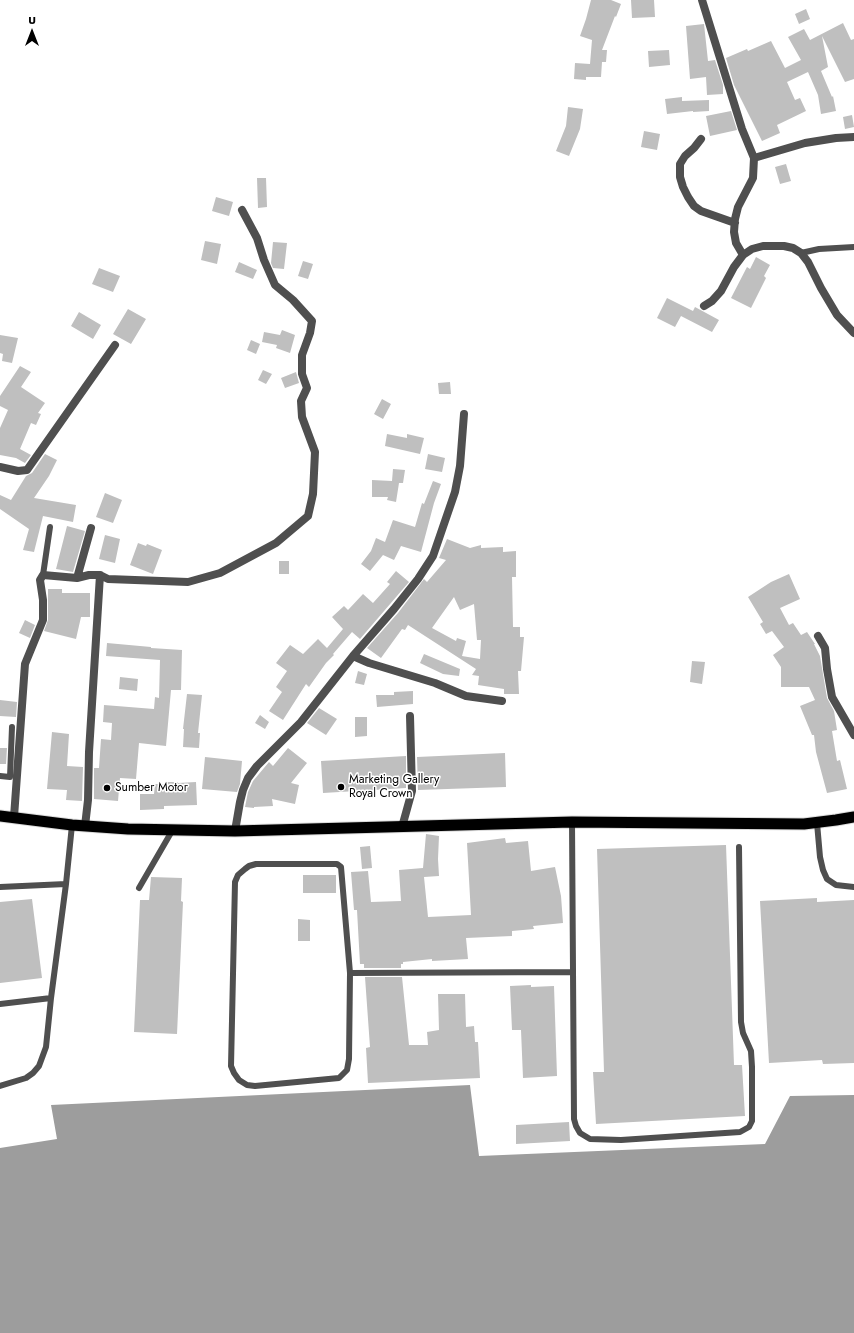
<!DOCTYPE html>
<style>
body{margin:0}
#map{position:relative;width:854px;height:1333px;overflow:hidden;background:#fff;font-family:Jost,sans-serif}
canvas{display:block}
.north{position:absolute;left:12px;top:12px;width:40px;height:40px;-webkit-text-stroke:3px #fff;paint-order:stroke;rotate:0deg;font-size:11px;font-weight:700;line-height:16px;text-align:center;color:#000}
.north::after{content:'';display:block;margin:auto;width:14px;height:18px;background:#000;clip-path:polygon(50% 0,100% 100%,50% 72%,0 100%)}
</style>
<div id="map">
<canvas width="854" height="1333"></canvas>
<div class="north">U</div>
</div>
<script>
const c = document.querySelector('canvas').getContext('2d');
c.lineJoin = 'round';
function fillPath(path, color) {
  c.fillStyle = color;
  c.fill(path, 'evenodd');
}
function poly(rows) {
  const path = new Path2D();
  for (const r of rows) {
    path.moveTo(r[0], r[1]);
    for (let i = 2; i < r.length; i += 2) path.lineTo(r[i], r[i + 1]);
  }
  return path;
}
function strokePath(path, color, width, dash) {
  c.strokeStyle = color;
  c.lineWidth = width;
  c.lineCap = dash ? 'butt' : 'round';
  c.setLineDash(dash || []);
  c.stroke(path);
}
function write(font, color, halo, rows, align = 'center') {
  c.font = font + ' Jost,sans-serif';
  c.lineWidth = 3;
  c.setLineDash([]);
  c.textBaseline = 'middle';
  c.strokeStyle = halo;
  c.fillStyle = color;
  for (const [text, x, y, turn = 0] of rows) {
    c.save();
    c.translate(x, y);
    c.rotate((+turn || 0) * Math.PI / 180);
    c.textAlign = isNaN(turn) ? turn : align;
    if (halo) c.strokeText(text, 0, 0);
    c.fillText(text, 0, 0);
    c.restore();
  }
}
fillPath(poly([
 [470,1085,479,1156,765,1144,790,1096,854,1095,854,1333,0,1333,0,1148,57,1139,51,1105]
]), '#9d9d9d');
fillPath(poly([
 [591,0,611,0,621,4,616,17,615,16,602,50,607,50,606,62,602,62,601,77,586,77,586,80,574,79,575,63,590,64,592,40,580,36,586,19],
 [631,0,654,0,655,17,632,18],
 [806,9,810,19,799,24,795,14],
 [843,23,851,40,854,39,854,79,845,82,822,36,828,67,821,71,832,97,833,96,836,111,821,114,818,95,808,72,787,82,795,100,800,98,806,111,777,125,780,133,762,141,734,85,726,58,747,49,748,51,771,41,785,68,801,60,788,37,804,29,810,40],
 [704,24,708,61,715,60,723,85,723,94,707,95,706,77,690,79,686,26],
 [669,50,670,65,649,67,648,51],
 [682,97,682,101,709,100,709,111,693,112,693,111,667,114,665,99],
 [568,107,583,109,580,129,569,156,556,151,566,126],
 [731,111,737,130,710,136,706,116],
 [852,115,854,127,845,129,843,117],
 [644,131,660,134,657,150,641,147],
 [786,164,791,181,780,184,775,167],
 [257,178,266,178,267,207,258,208],
 [216,197,233,202,229,216,212,211],
 [205,241,221,244,217,264,201,260],
 [273,242,287,243,284,269,273,268,271,263],
 [756,257,770,265,764,276,766,278,751,308,731,298,747,267,750,269],
 [303,261,313,264,308,279,298,276],
 [239,262,257,270,253,279,235,272],
 [99,268,120,276,113,292,92,284],
 [667,298,693,311,695,307,719,320,712,332,681,316,675,327,657,318],
 [128,309,146,319,131,344,113,334],
 [79,312,101,325,93,339,71,326],
 [282,330,295,335,290,353,276,348,277,345,262,342,264,332,280,335],
 [0,335,18,338,12,363,2,361,3,354,0,353],
 [251,340,260,344,256,354,247,350],
 [20,366,31,372,21,387,45,403,38,413,41,414,36,425,31,423,20,449,31,455,25,463,16,458,0,455,0,428,8,410,0,406,0,396],
 [263,370,272,374,266,384,258,380],
 [296,372,299,383,285,388,281,378],
 [450,382,451,394,439,394,438,383],
 [382,399,391,404,383,419,374,414],
 [387,434,407,438,407,434,424,438,420,454,385,446],
 [45,454,57,460,49,476,34,498,76,505,73,522,43,516,34,552,23,550,29,529,0,509,0,495,11,500,26,476,32,473],
 [428,454,445,458,442,472,425,469],
 [393,469,405,470,403,483,399,483,396,502,387,500,388,497,372,497,372,480,392,481],
 [433,481,441,484,434,503,421,552,401,546,394,560,383,555,370,571,361,564,371,551,376,538,385,542,393,520,415,527,422,503,424,504],
 [105,493,122,500,113,523,96,517],
 [67,526,85,531,73,572,56,569],
 [105,535,120,539,115,563,99,559],
 [447,539,470,548,481,545,481,548,503,547,503,552,516,551,516,577,512,577,513,627,520,627,520,637,524,637,521,671,518,671,519,694,504,694,504,689,478,685,479,676,472,675,476,669,408,625,405,630,402,629,381,658,367,648,398,613,424,579,427,582,446,560,439,558],
 [454,597,460,610,474,604,477,640,481,640,480,659,462,656,466,641,457,638,456,641,432,628],
 [138,543,146,546,147,544,162,550,153,574,130,565],
 [279,561,289,561,289,574,279,574],
 [396,571,409,582,360,639,352,632,333,654,334,655,326,663,309,687,306,684,283,720,269,711,282,692,276,687,287,671,276,663,290,645,303,654,318,639,327,648,343,629,332,617,344,606,348,610,363,594,373,603,390,584,387,582],
 [789,574,800,599,780,608,789,625,793,623,801,635,807,632,815,644,814,644,820,656,827,698,834,711,837,730,832,731,837,761,840,760,847,789,827,793,816,752,814,735,812,735,800,706,815,700,809,687,781,687,781,667,773,655,784,647,772,631,766,634,760,624,763,622,748,597,771,582],
 [48,589,62,589,62,593,90,593,90,617,81,617,76,639,44,631,48,620],
 [25,620,35,625,30,638,19,633],
 [107,643,151,647,151,648,182,650,181,690,171,690,166,746,139,743,136,779,120,778,118,801,94,799,94,768,99,768,101,739,111,740,112,723,103,722,104,705,154,709,155,697,159,698,160,660,106,656],
 [424,654,460,669,459,676,443,674,420,663],
 [692,661,705,662,702,684,690,682],
 [358,671,367,674,364,685,355,683],
 [120,677,138,679,137,691,119,689],
 [413,691,413,704,377,707,376,695,394,695,394,692],
 [187,694,202,695,198,733,200,733,199,748,183,747,184,729,183,729],
 [0,700,17,702,16,717,0,716],
 [319,708,337,719,326,735,307,723],
 [260,715,269,722,265,729,255,723],
 [355,717,367,717,367,736,355,737],
 [52,732,69,734,67,766,83,767,82,801,66,800,67,790,47,789],
 [0,748,7,748,6,764,0,764],
 [288,748,307,763,291,783,299,785,295,804,272,799,273,806,254,807,254,808,245,807,248,792,253,781,269,762,273,766],
 [505,753,506,787,418,790,417,757],
 [406,756,406,788,323,793,321,761],
 [205,757,242,761,240,784,237,792,202,789],
 [166,782,178,782,178,783,196,782,197,805,164,806,164,809,140,810,140,794,154,794,155,784,166,784],
 [426,834,439,836,438,859,439,876,424,877,428,917,471,915,467,843,505,838,506,843,528,841,531,871,555,867,561,896,563,923,533,926,534,929,512,931,512,936,466,938,468,959,432,961,432,959,403,962,403,964,401,964,401,968,364,968,364,964,360,964,357,910,354,910,351,872,368,871,371,902,401,901,399,870,423,868],
 [726,845,734,1065,742,1065,745,1116,596,1124,593,1072,604,1072,597,849],
 [370,846,372,868,362,869,360,847],
 [303,875,336,875,336,893,303,893],
 [151,877,182,878,181,901,183,902,177,1034,134,1032,140,900,149,900],
 [817,898,817,902,854,900,854,1063,823,1064,822,1060,769,1063,760,901],
 [32,899,42,978,0,983,0,902],
 [298,919,310,920,310,941,298,941],
 [365,977,402,977,409,1045,428,1045,427,1032,439,1030,438,994,465,994,466,1027,474,1026,475,1042,478,1042,480,1078,368,1083,366,1048,370,1047],
 [531,985,531,987,554,986,557,1076,523,1078,521,1030,512,1030,510,986],
 [569,1122,570,1141,516,1144,516,1125]
]), '#bfbfbf');
const trunk = poly([
 [0,816,72,825,128,829,235,831,572,822,804,824,836,820,854,817]
]);
strokePath(trunk, '#dbdbdb', 13);
strokePath(poly([
 [801,253,819,249,854,247],
 [43,575,50,527],
 [0,776,10,777,12,727],
 [572,822,574,1119,576,1126,580,1133,590,1139,621,1140,740,1132,749,1127,752,1121,752,1067,751,1051,743,1033,741,1022,739,847],
 [817,823,820,857,823,870,827,879,836,885,854,887],
 [256,864,337,864,341,867,350,973,349,1059,347,1070,339,1078,255,1086,247,1085,239,1080,234,1073,231,1066,235,882,238,875,245,869,249,866,256,864],
 [0,887,66,884],
 [139,888,172,831],
 [350,973,573,972],
 [0,1004,51,998],
 [0,1086,26,1078,33,1073,39,1066,46,1047,51,998,66,884,72,825]
]), '#4f4f4f', 6);
strokePath(poly([
 [702,0,742,129,754,158,753,178,738,207,735,219,734,232,736,243,743,255],
 [701,139,694,148,685,156,680,164,680,177,683,187,688,197,694,206,701,211,735,223],
 [754,158,805,143,836,138,854,137],
 [704,306,712,301,721,291,734,267,743,255,752,249,763,246,784,246,793,248,801,253,808,262,821,288,837,315,854,333],
 [0,467,18,471,27,470,115,345],
 [77,578,91,528],
 [818,636,825,648,827,669,832,697,854,735],
 [353,656,369,663,435,683,466,696,502,701],
 [14,817,25,664,43,620,43,600,40,580,43,575,77,578,89,575,100,575,108,579,188,582,220,573,276,543,308,516,313,494,315,452,302,417,301,401,307,388,302,374,302,355,310,333,312,321,293,300,275,285,264,260,257,238,242,210],
 [85,826,88,800,89,752,100,575],
 [402,827,412,791,410,716],
 [235,831,240,802,243,790,248,778,257,766,301,722,353,656,394,609,418,579,433,556,455,492,460,466,464,414]
]), '#4f4f4f', 8);
strokePath(trunk, '#000', 11);
for (const [x, y, r, color] of [
 [341,787,4,"#000"],
 [107,788,4,"#000"]
]) {
  const dot = new Path2D();
  dot.arc(x, y, r, 0, 2 * Math.PI);
  c.fillStyle = color;
  c.fill(dot);
  strokePath(dot, '#fff', 1.5);
}
write('12px', '#000', '#fff', [
 ["Marketing Gallery",349,780],
 ["Royal Crown",349,794],
 ["Sumber Motor",115,788]
], 'left');
</script>
